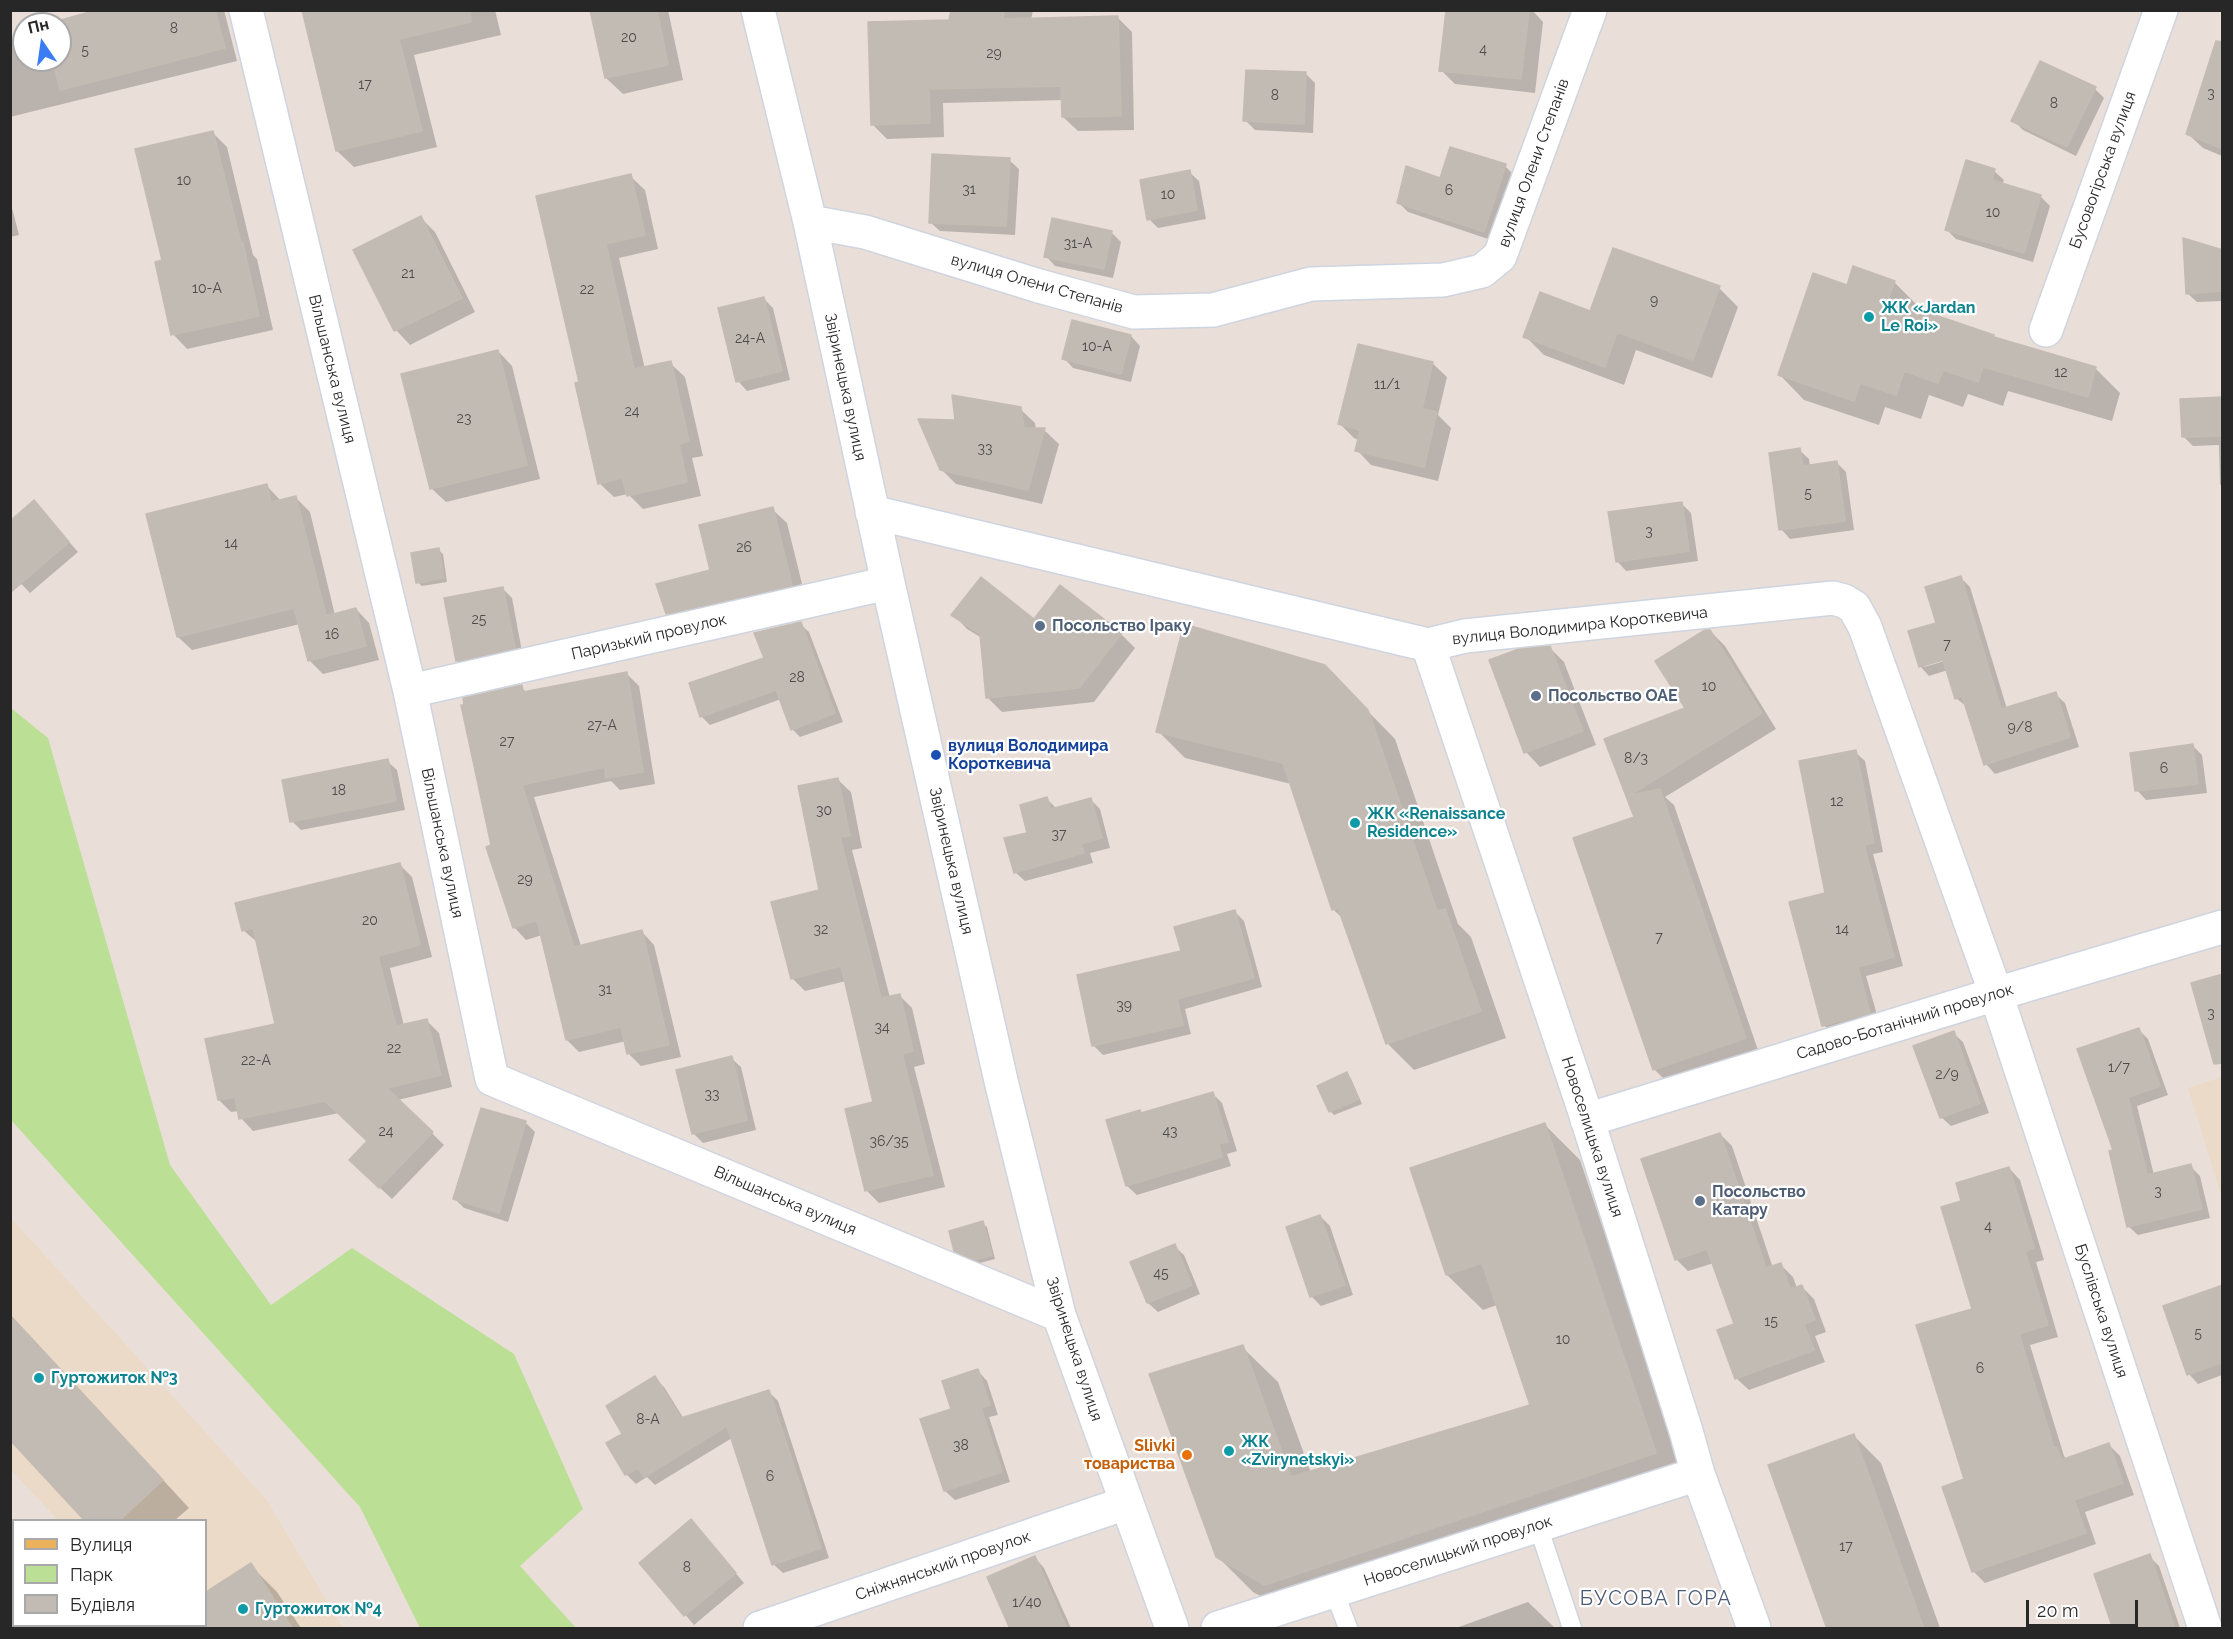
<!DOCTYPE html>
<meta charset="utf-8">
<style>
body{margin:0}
#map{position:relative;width:2233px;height:1639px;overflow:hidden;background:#e9dfd8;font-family:Raleway,sans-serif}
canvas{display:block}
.frame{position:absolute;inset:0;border:12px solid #272727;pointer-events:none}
.legend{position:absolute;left:12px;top:1519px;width:195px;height:108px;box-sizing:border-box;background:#fff;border:2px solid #a9a9a9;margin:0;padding:8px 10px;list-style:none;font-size:18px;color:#272727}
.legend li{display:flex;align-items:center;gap:12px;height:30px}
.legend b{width:30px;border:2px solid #a9a9a9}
.north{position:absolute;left:12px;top:12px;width:60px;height:60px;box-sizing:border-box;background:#fff;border:2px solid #a9a9a9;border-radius:50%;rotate:347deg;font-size:16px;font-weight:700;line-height:24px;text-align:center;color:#272727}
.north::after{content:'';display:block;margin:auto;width:21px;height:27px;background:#3a7cf4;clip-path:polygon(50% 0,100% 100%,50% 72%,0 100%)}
.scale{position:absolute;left:2026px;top:1600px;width:112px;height:27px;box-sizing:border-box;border:3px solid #272727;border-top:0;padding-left:8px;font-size:18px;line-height:21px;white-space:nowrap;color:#272727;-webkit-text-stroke:4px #fff;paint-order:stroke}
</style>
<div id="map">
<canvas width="2233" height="1639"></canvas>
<div class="frame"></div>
<ul class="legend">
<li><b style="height:8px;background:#ecb25b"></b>Вулиця</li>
<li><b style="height:16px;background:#bbdf95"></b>Парк</li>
<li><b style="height:16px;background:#c2bbb4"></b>Будівля</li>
</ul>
<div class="north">Пн</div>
<div class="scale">20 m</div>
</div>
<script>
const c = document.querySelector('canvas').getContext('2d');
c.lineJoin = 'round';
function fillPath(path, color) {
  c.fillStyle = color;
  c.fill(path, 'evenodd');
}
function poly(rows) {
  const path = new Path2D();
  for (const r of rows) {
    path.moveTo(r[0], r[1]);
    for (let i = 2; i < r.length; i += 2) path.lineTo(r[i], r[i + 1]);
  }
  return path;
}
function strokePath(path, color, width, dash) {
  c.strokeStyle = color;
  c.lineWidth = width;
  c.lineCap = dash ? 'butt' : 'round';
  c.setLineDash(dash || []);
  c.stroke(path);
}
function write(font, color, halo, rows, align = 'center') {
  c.font = font + ' Raleway,sans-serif';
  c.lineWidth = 4.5;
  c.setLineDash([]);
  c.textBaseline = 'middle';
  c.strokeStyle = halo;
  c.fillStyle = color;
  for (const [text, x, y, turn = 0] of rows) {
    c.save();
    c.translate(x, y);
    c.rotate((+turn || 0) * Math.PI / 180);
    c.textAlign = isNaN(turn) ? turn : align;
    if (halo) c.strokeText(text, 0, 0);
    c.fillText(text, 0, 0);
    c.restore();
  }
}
fillPath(poly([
 [2222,1077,2222,1198,2188,1088],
 [10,1217,266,1499,343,1628,156,1628,154,1626,206,1626,206,1520,58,1520,11,1470]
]), '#ebdac7');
fillPath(poly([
 [11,708,48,738,170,1165,271,1305,352,1248,514,1354,583,1509,520,1566,576,1628,420,1628,360,1507,11,1120]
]), '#bbdf95');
fillPath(poly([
 [104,10,224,10,237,61,10,117,10,39,24,36,24,60,60,60,60,24,52,24],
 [303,10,495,10,501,35,414,55,437,147,354,167,337,151],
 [592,10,668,10,683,80,623,94,606,78],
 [952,10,1033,10,1031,20,1117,17,1132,32,1134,130,1078,131,1063,117,1063,100,943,103,944,137,887,139,872,124,950,22],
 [1448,10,1532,10,1543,22,1535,93,1455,84,1441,70],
 [2222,56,2222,156,2203,148,2188,134],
 [1305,73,1315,83,1313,133,1255,130,1245,120],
 [2095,89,2104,98,2076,156,2023,130,2013,120],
 [212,132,227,147,253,255,257,259,273,330,187,349,173,334,164,262],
 [1009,160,1019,169,1015,235,940,231,930,222],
 [1505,166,1514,175,1494,241,1408,212,1399,203,1441,180],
 [1994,171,2004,180,2002,185,2041,197,2050,206,2033,262,1956,239,1946,229],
 [1189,172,1199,181,1206,219,1158,228,1149,219],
 [630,176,645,190,658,249,619,258,645,369,670,363,685,377,703,456,692,458,701,496,643,509,628,494,614,497,599,483,581,383,538,197],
 [10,200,19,235,10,237],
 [421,218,435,232,475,312,410,345,396,330,355,250],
 [1111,232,1121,242,1113,278,1055,266,1046,256],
 [2222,252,2222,301,2197,302,2187,293],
 [1894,282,1919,307,1917,311,1996,339,2095,368,2120,393,2112,421,2008,391,2003,406,1968,394,1963,407,1929,395,1921,419,1885,407,1879,425,1804,400,1780,375,1848,286],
 [1719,288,1738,307,1712,378,1636,350,1624,385,1544,355,1525,336,1591,312],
 [763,298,773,308,790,380,747,391,738,381],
 [1131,336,1140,346,1131,382,1073,368,1064,358],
 [498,351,512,366,540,479,446,502,431,488],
 [1432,363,1447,377,1438,415,1451,428,1438,481,1371,465,1357,450,1359,440,1354,438,1340,424],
 [2222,399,2222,487,2220,484,2219,445,2193,446,2183,436],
 [1020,409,1035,423,1036,430,1044,430,1059,444,1042,504,956,484,941,469,957,421],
 [1799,450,1809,459,1810,467,1837,463,1846,472,1854,530,1790,539,1781,529],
 [266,485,281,501,296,498,310,512,335,615,356,609,369,623,379,660,323,674,309,660,300,624,192,650,178,637],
 [1681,503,1691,513,1698,561,1626,571,1617,561],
 [772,509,787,523,806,600,682,628,668,613,712,571],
 [43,512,78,552,30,593,10,572],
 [438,550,443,554,447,582,422,586,417,582],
 [1961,578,1970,587,2007,709,2055,694,2065,703,2079,747,1995,774,1986,764,1967,707,1956,698,1948,670,1929,676,1920,666],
 [1950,656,1951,659,1924,667,1924,664],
 [502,588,512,598,523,657,467,670,457,661],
 [953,614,1121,634,1135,648,1094,702,1002,712,988,698,982,638,967,629],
 [800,624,809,632,843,722,800,737,792,729,781,699,710,725,701,716,766,659],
 [1710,631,1725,646,1776,729,1665,797,1674,805,1759,1053,1669,1084,1654,1069,1636,818,1606,740,1687,709],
 [1550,648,1564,662,1596,745,1540,767,1526,752],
 [627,674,639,686,655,784,620,790,611,781,534,797,581,946,642,932,654,945,681,1057,641,1066,629,1054,626,1041,579,1052,567,1040,542,935,526,940,514,927,493,846,521,687,527,693],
 [1348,691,1395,739,1458,924,1471,937,1506,1038,1414,1070,1387,1043,1344,920,1333,909,1291,784,1185,758,1158,731],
 [2192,745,2202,755,2207,793,2146,800,2137,790],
 [1855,752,1865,761,1883,852,1873,854,1903,966,1866,976,1879,1022,1833,1034,1824,1025,1827,894],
 [387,761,397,770,405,810,301,830,292,821],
 [838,780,851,792,862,848,852,850,890,998,899,995,912,1008,925,1064,914,1067,945,1187,879,1203,867,1191,875,1103,846,981,805,991,792,978,820,892],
 [1047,799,1057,809,1091,800,1100,809,1110,848,1090,853,1093,863,1025,881,1015,872,1029,834],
 [400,865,412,877,432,957,390,968,404,1026,426,1020,439,1033,452,1087,398,1100,444,1145,392,1199,363,1172,369,1141,339,1113,253,1131,241,1118,239,1111,231,1112,219,1100,277,1026,257,942,243,930],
 [1234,911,1244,921,1262,987,1185,1009,1191,1034,1103,1055,1093,1045,1183,952],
 [2139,1030,2148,1039,2168,1095,2137,1106,2154,1175,2190,1166,2200,1176,2210,1218,2138,1235,2128,1226,2115,1151],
 [1953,1033,1963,1042,1989,1113,1951,1126,1941,1117],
 [731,1058,741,1067,756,1130,703,1143,693,1133],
 [1347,1074,1351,1079,1362,1104,1334,1115,1330,1111],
 [1213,1094,1222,1103,1237,1151,1227,1154,1231,1166,1137,1195,1127,1186,1140,1111,1143,1114],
 [482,1109,526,1123,535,1132,508,1222,464,1208,455,1199],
 [1545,1125,1580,1160,1691,1488,1302,1619,1253,1592,1217,1556,1242,1347,1278,1382,1311,1473,1532,1406,1497,1305,1483,1310,1447,1275,1412,1169],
 [1720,1134,1732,1146,1773,1268,1781,1265,1793,1277,1797,1288,1802,1287,1814,1299,1826,1332,1815,1336,1825,1362,1749,1390,1736,1378,1736,1325,1714,1263,1688,1271,1676,1259],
 [2009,1168,2020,1180,2044,1260,2036,1262,2058,1337,2030,1345,2064,1456,2067,1460,2109,1445,2120,1456,2134,1495,2085,1512,2096,1544,1985,1583,1973,1571,1966,1480,1974,1310,1963,1202],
 [1320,1216,1330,1226,1353,1295,1321,1306,1311,1296],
 [982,1223,987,1227,995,1259,980,1263,960,1255,955,1250],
 [1174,1246,1184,1255,1200,1294,1158,1312,1148,1303,1132,1263],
 [2222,1287,2222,1375,2198,1384,2189,1374],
 [10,1315,189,1508,175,1520,87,1520,10,1438],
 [978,1371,987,1381,998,1415,989,1417,1010,1482,955,1500,945,1491,922,1420,953,1410],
 [655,1378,664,1387,684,1419,769,1392,778,1401,829,1558,783,1573,773,1564,732,1438,655,1485,647,1477,636,1484,626,1474,608,1444,624,1434],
 [1854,1436,1881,1463,1940,1628,1828,1628],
 [700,1531,744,1583,694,1625,641,1563],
 [2149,1556,2159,1566,2180,1628,2114,1628],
 [1035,1558,1044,1568,1071,1628,1011,1628],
 [250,1565,277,1592,301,1628,187,1628,185,1626,206,1626,206,1594],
 [1528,1602,1555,1628,1456,1628]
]), '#0003');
const building = poly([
 [97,10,215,10,225,48,60,90,53,60,60,60,60,24,46,24,97,10],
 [302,10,470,10,471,22,399,39,422,131,336,151,302,10],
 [590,10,657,10,668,65,605,78,590,10],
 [951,10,1004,10,1003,19,1118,16,1121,116,1062,117,1061,86,929,89,930,123,871,125,868,22,949,20,951,10],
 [1446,10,1529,10,1521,79,1439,71,1446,10],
 [2216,41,2223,42,2223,149,2186,134,2216,41],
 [2040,61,2096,87,2067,147,2011,121,2040,61],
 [1246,70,1306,72,1304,124,1243,121,1246,70],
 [213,131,241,243,243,243,259,316,171,335,155,262,162,260,135,149,213,131],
 [1450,147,1506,164,1484,232,1397,203,1406,166,1440,178,1450,147],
 [932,154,1010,158,1006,226,929,223,932,154],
 [1966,160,1995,169,1992,180,2041,195,2024,253,1945,230,1966,160],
 [1190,170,1197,210,1147,220,1140,180,1190,170],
 [631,174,645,235,606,244,634,369,671,361,689,441,679,444,687,482,627,496,622,478,598,484,575,383,579,382,536,196,631,174],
 [421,216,462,298,394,331,353,250,421,216],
 [1052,218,1112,231,1104,269,1044,257,1052,218],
 [2183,238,2223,250,2223,291,2186,294,2183,238],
 [1613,248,1720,286,1693,360,1617,332,1605,367,1523,337,1540,292,1590,311,1613,248],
 [1853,266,1895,281,1888,299,1994,335,1994,337,2096,367,2088,397,1983,367,1978,382,1943,370,1938,383,1904,371,1896,395,1860,383,1854,401,1778,375,1813,273,1847,285,1853,266],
 [764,297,782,371,736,382,718,308,764,297],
 [1072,320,1131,335,1121,374,1062,359,1072,320],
 [1358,344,1433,362,1422,409,1437,412,1424,467,1355,451,1360,430,1338,424,1358,344],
 [498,350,527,465,430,489,401,374,498,350],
 [952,395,1021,407,1024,428,1045,428,1028,490,940,470,918,419,955,420,952,395],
 [2223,397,2223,436,2182,437,2180,399,2223,397],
 [1800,448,1803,466,1837,461,1845,521,1779,530,1769,453,1800,448],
 [267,484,271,502,296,496,326,616,356,608,366,646,308,661,294,608,177,637,146,514,267,484],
 [34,500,69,542,10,593,10,521,34,500],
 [1682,502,1689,551,1616,562,1608,512,1682,502],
 [773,507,792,585,666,614,656,584,710,570,699,525,773,507],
 [439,548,444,578,416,583,411,553,439,548],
 [1961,576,2001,709,2056,692,2070,737,1984,765,1962,696,1955,699,1943,660,1919,667,1908,631,1936,623,1925,587,1961,576],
 [981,577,1034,619,1060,585,1122,633,1079,688,986,698,980,634,951,615,981,577],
 [503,587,515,648,456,661,444,598,503,587],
 [801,622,835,713,791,730,776,690,700,717,689,683,764,658,754,633,801,622],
 [1184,624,1325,665,1368,710,1437,911,1445,909,1481,1011,1386,1044,1338,908,1332,910,1283,763,1156,732,1184,624],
 [1705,630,1710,630,1762,713,1630,795,1660,789,1746,1038,1653,1070,1573,838,1634,817,1604,739,1685,708,1655,661,1705,630],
 [1550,646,1583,731,1524,753,1489,660,1519,649,1550,646],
 [627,672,643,772,606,778,605,767,522,785,574,947,642,930,669,1045,627,1054,621,1027,566,1040,537,920,513,928,486,847,491,845,461,705,464,705,463,698,522,685,523,692,627,672],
 [2193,744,2198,784,2135,791,2130,753,2193,744],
 [1856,750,1874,843,1864,845,1894,957,1858,967,1870,1013,1822,1026,1789,902,1825,893,1799,761,1856,750],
 [388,759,396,801,290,822,282,780,388,759],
 [838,778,850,836,840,837,881,998,900,994,913,1051,902,1054,933,1175,865,1191,845,1109,873,1102,841,966,791,979,771,902,819,890,798,786,838,778],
 [1047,797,1051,809,1091,798,1102,838,1081,844,1084,853,1014,873,1004,838,1027,833,1020,805,1047,797],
 [400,863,420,945,378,956,396,1026,427,1019,441,1075,387,1088,433,1132,379,1188,349,1160,367,1141,325,1101,239,1119,235,1097,218,1100,205,1039,275,1024,253,928,242,931,235,903,400,863],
 [1235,910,1254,978,1177,999,1183,1025,1092,1046,1077,975,1181,951,1174,927,1235,910],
 [2223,974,2223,1063,2214,1064,2191,983,2223,974],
 [2139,1028,2160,1086,2128,1097,2147,1175,2191,1164,2202,1209,2127,1227,2109,1151,2113,1150,2077,1049,2139,1028],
 [1954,1031,1980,1103,1940,1118,1913,1046,1954,1031],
 [732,1056,747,1120,692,1134,676,1070,732,1056],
 [1347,1072,1359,1099,1329,1112,1317,1086,1347,1072],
 [1213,1092,1228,1142,1219,1144,1222,1157,1126,1186,1106,1120,1140,1110,1141,1113,1213,1092],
 [481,1108,526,1121,499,1213,453,1199,481,1108],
 [1545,1123,1656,1453,1265,1585,1216,1557,1149,1374,1243,1345,1291,1477,1530,1405,1482,1263,1446,1275,1410,1168,1545,1123],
 [1720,1133,1766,1268,1781,1263,1790,1289,1802,1285,1815,1320,1804,1324,1814,1350,1735,1379,1717,1330,1734,1324,1707,1249,1675,1260,1641,1159,1720,1133],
 [2009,1167,2034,1248,2025,1251,2048,1325,2019,1334,2054,1448,2057,1447,2061,1460,2109,1443,2123,1483,2074,1500,2086,1533,1972,1572,1942,1487,1964,1479,1916,1325,1972,1309,1941,1207,1961,1201,1956,1183,2009,1167],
 [1320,1215,1345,1285,1310,1297,1286,1227,1320,1215],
 [983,1221,992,1255,975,1260,954,1251,949,1231,983,1221],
 [1175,1244,1192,1285,1147,1303,1130,1262,1175,1244],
 [2223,1285,2223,1362,2187,1375,2163,1306,2223,1285],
 [10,1315,163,1480,119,1521,85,1521,10,1440,10,1315],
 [978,1369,990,1405,981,1408,1002,1472,944,1491,920,1419,951,1409,942,1381,978,1369],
 [655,1376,681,1418,769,1390,821,1548,772,1565,727,1426,644,1477,638,1468,625,1475,606,1443,622,1434,606,1406,655,1376],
 [1854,1434,1924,1629,1827,1629,1768,1465,1854,1434],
 [691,1519,736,1573,684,1616,639,1563,691,1519],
 [2150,1554,2175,1629,2113,1629,2094,1574,2150,1554],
 [1035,1556,1067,1629,1010,1629,987,1577,1035,1556],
 [251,1563,293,1629,206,1629,206,1592,251,1563]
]);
fillPath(building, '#c2bbb4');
strokePath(building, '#c4bbb2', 1.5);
const service = poly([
 [1538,1526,1572,1628],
 [1334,1591,1348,1628]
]);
const minor = poly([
 [246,10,410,691,492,1079,1059,1315],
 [758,10,810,222,888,583,1002,1085,1059,1315,1172,1628],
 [810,222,865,232,1039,286,1134,312,1213,310,1311,284,1443,280,1482,271,1500,256,1590,10],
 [2046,330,2161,10],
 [872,512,1428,645,1465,636,1833,598,1844,601,1854,607,1865,627,1996,994,2205,1628],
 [1428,645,1584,1109,1686,1431,1698,1474,1754,1628],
 [410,691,888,583],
 [1587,1120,1996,994,2222,927],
 [760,1628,1126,1503],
 [1218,1628,1698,1474]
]);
const primary = poly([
 [10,1555,14,1559],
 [69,1626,71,1628]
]);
strokePath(service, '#ced4e0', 21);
strokePath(minor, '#ced4e0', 36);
strokePath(primary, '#bebebe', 36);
strokePath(service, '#fff', 18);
strokePath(minor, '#fff', 33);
strokePath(primary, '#ecb25b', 33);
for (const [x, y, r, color] of [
 [1869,317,6,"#0f9aa8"],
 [1040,626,6,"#5c6f8a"],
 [1536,696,6,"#5c6f8a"],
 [936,755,6,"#1a4fb4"],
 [1355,823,6,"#0f9aa8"],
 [1700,1201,6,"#5c6f8a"],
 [39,1378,6,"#0f9aa8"],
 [1229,1451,6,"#0f9aa8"],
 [1187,1455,6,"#e8710a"],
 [243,1609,6,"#0f9aa8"]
]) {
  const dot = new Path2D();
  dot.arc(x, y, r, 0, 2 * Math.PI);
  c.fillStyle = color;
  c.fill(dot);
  strokePath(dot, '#fff', 2);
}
write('14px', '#4e4c4a', null, [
 ["8",174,29],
 ["20",629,38],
 ["4",1483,50],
 ["5",85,51],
 ["29",994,54],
 ["17",365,85],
 ["3",2211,94],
 ["8",1275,96],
 ["8",2054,104],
 ["10",184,181],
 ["31",969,190],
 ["6",1449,191],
 ["10",1168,195],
 ["10",1993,213],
 ["31-А",1078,244],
 ["21",408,274],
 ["10-А",207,289],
 ["22",587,290],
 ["9",1654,301],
 ["24-А",750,339],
 ["10-А",1097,347],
 ["12",2061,373],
 ["11/1",1387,385],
 ["24",632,412],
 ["23",464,419],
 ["33",985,449],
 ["5",1808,494],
 ["3",1649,532],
 ["14",231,544],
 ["26",744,548],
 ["25",479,620],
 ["16",332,635],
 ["7",1947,645],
 ["28",797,678],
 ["10",1709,687],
 ["27-А",602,726],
 ["9/8",2020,728],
 ["27",507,742],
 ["8/3",1636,759],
 ["6",2164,769],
 ["18",339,791],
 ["12",1837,802],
 ["30",824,811],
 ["37",1059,835],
 ["29",525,880],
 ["20",370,921],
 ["32",821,930],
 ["14",1842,930],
 ["7",1659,938],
 ["31",605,990],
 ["39",1124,1006],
 ["3",2211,1014],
 ["34",882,1028],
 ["22",394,1049],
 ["22-А",256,1061],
 ["1/7",2119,1068],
 ["2/9",1947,1075],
 ["33",712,1095],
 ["24",386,1132],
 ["43",1170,1132],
 ["36/35",889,1142],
 ["3",2158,1192],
 ["4",1988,1227],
 ["45",1161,1274],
 ["15",1771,1322],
 ["5",2198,1334],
 ["10",1563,1340],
 ["6",1980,1369],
 ["8-А",648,1420],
 ["38",961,1446],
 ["6",770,1477],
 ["17",1846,1547],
 ["8",687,1568],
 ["1/40",1027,1603]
]);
write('16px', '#272727', '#fff', [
 ["вулиця Олени Степанів",1534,163,-70],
 ["Бусовогірська вулиця",2103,170,-70],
 ["вулиця Олени Степанів",1037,284,16],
 ["Вільшанська вулиця",332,369,76],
 ["Звіринецька вулиця",845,387,78],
 ["вулиця Володимира Короткевича",1580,626,-6],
 ["Паризький провулок",649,637,-13],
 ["Вільшанська вулиця",442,843,78],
 ["Звіринецька вулиця",951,861,77],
 ["Садово-Ботанічний провулок",1905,1022,-17],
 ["Новоселицька вулиця",1592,1137,72],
 ["Вільшанська вулиця",785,1201,23],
 ["Буслівська вулиця",2101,1311,72],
 ["Звіринецька вулиця",1074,1349,72],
 ["Новоселицький провулок",1458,1551,-18],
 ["Сніжнянський провулок",943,1566,-19]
]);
write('bold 16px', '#0d838f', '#fff', [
 ["ЖК «Jardan",1881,308],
 ["Le Roi»",1881,326],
 ["ЖК «Renaissance",1367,814],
 ["Residence»",1367,832],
 ["Гуртожиток №3",51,1378],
 ["ЖК",1241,1442],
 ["«Zvirynetskyi»",1241,1460],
 ["Гуртожиток №4",255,1609]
], 'left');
write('bold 16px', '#4e5e75', '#fff', [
 ["Посольство Іраку",1052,626],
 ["Посольство ОАЕ",1548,696],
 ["Посольство",1712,1192],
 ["Катару",1712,1210]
], 'left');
write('bold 16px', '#164399', '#fff', [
 ["вулиця Володимира",948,746],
 ["Короткевича",948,764]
], 'left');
write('bold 16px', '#c56008', '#fff', [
 ["Slivki",1175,1446],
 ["товариства",1175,1464]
], 'right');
c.letterSpacing = '1.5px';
write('20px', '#495976', '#fff', [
 ["БУСОВА ГОРА",1656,1599]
]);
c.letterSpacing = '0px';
</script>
